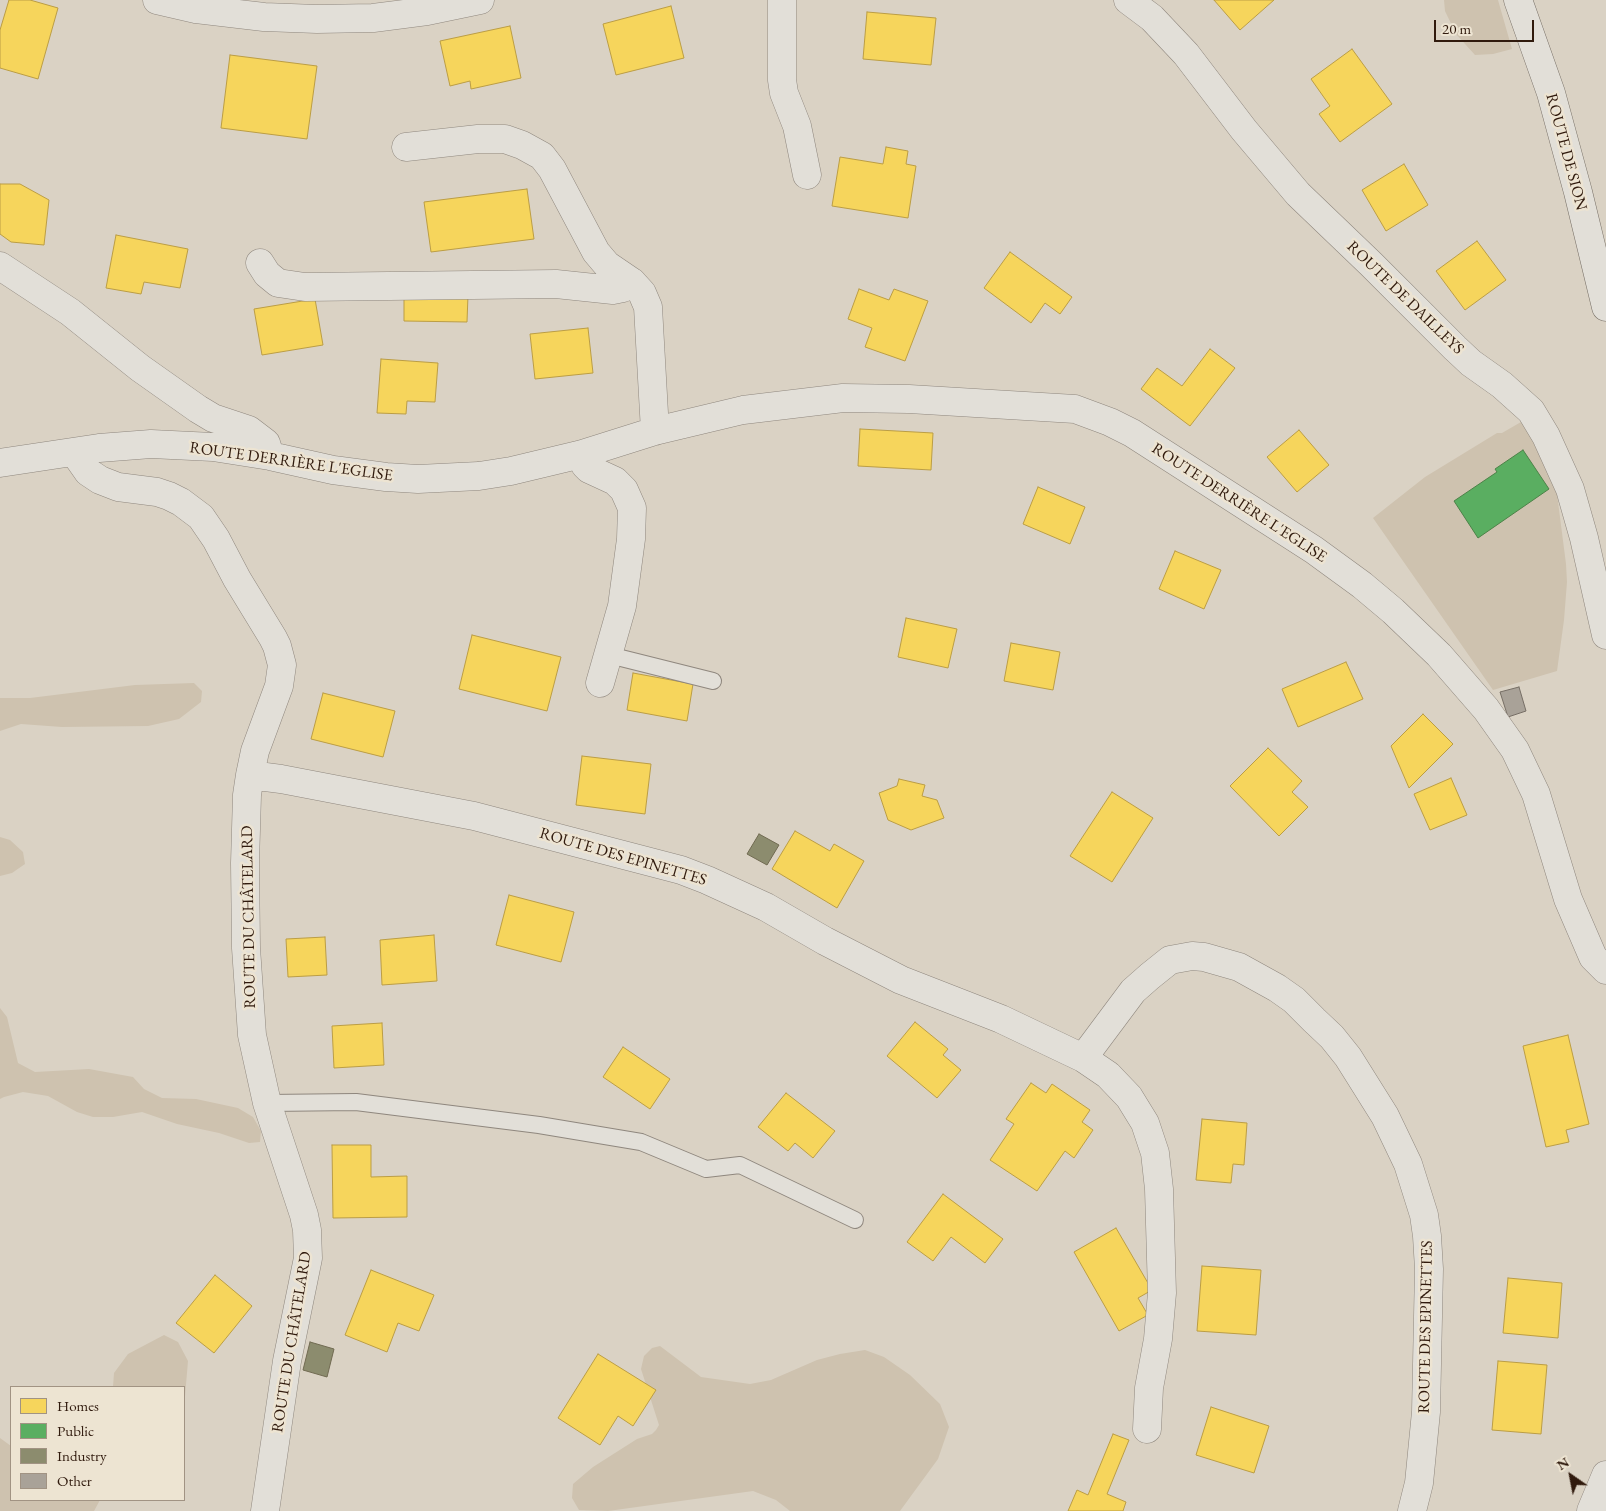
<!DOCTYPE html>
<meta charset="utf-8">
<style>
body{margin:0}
#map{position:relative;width:1606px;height:1511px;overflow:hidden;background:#dad2c4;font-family:"EB Garamond",serif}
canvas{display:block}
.legend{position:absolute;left:10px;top:1386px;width:175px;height:115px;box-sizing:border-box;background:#ede4d2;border:1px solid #a19383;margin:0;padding:6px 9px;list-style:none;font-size:15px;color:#301a0d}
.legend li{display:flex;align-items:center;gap:10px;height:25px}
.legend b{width:25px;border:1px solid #a19383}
.north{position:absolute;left:1546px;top:1451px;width:50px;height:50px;-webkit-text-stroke:4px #ede4d2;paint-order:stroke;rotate:327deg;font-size:14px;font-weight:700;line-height:20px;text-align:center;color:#301a0d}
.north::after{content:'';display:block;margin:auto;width:18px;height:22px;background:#301a0d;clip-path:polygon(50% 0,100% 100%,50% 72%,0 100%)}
.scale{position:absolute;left:1434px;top:20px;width:100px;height:22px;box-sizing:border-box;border:2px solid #301a0d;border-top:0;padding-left:6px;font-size:15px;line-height:18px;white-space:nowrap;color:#301a0d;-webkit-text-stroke:4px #ede4d2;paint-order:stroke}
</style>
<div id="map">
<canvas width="1606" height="1511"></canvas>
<ul class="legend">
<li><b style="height:14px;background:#f6d55c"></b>Homes</li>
<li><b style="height:14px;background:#5aae61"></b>Public</li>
<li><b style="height:14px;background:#8c8c6e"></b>Industry</li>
<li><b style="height:14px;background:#a9a298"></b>Other</li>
</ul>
<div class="north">N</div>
<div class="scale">20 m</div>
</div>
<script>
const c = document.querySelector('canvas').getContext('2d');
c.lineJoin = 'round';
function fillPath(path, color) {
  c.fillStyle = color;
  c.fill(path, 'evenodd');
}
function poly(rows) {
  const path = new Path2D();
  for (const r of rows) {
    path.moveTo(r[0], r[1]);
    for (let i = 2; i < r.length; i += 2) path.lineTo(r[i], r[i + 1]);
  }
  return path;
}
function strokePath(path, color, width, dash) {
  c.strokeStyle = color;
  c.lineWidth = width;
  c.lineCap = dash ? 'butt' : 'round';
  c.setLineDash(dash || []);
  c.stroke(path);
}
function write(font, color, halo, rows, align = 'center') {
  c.font = font + ' "EB Garamond",serif';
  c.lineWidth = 5;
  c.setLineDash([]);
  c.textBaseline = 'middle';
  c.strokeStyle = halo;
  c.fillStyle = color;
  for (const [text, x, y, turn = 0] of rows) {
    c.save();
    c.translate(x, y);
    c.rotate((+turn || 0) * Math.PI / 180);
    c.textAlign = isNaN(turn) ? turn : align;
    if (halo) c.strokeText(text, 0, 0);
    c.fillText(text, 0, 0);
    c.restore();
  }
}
fillPath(poly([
 [1444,0,1498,0,1512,49,1493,54,1475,55,1456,34,1445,11],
 [1521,422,1531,437,1550,474,1557,494,1566,564,1567,582,1564,620,1557,671,1493,690,1373,518,1425,477,1497,433,1502,433],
 [194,683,202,691,201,702,179,719,148,726,62,727,21,724,0,731,0,698,30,698,135,685],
 [0,837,10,840,23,852,25,864,12,873,0,876],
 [0,1008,7,1017,18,1063,35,1072,89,1069,133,1077,144,1089,162,1098,196,1099,238,1108,253,1117,261,1131,260,1142,249,1143,219,1133,177,1124,142,1112,113,1117,93,1117,77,1112,48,1096,23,1092,4,1097,0,1099],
 [164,1335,178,1342,188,1361,184,1408,184,1387,113,1387,114,1373,128,1354],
 [660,1346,701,1377,750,1384,771,1380,817,1360,840,1354,865,1350,884,1357,910,1375,940,1404,949,1427,938,1459,900,1511,790,1511,776,1500,753,1491,608,1511,579,1510,572,1498,573,1484,593,1467,637,1439,652,1434,656,1430,659,1425,641,1369,644,1356,652,1348],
 [0,1438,11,1446,11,1500,100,1500,94,1511,0,1511]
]), '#cec2af');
const homes = poly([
 [9,0,30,0,58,8,38,79,0,68,0,30,9,0],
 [1214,0,1274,0,1240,30,1214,0],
 [671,6,684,58,616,75,603,24,671,6],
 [867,12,936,18,931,65,863,59,867,12],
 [510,26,521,78,471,89,470,81,450,86,440,41,510,26],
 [1352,49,1392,104,1340,142,1319,114,1330,106,1311,79,1352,49],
 [230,55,317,66,307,139,221,128,230,55],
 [886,147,908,151,906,164,916,166,908,218,832,206,840,157,883,164,886,147],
 [1404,164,1428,205,1386,231,1362,190,1404,164],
 [0,184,20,184,49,200,44,245,11,242,0,234,0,184],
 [527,189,534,239,431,252,424,202,527,189],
 [116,235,188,249,180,288,144,282,141,294,106,288,116,235],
 [1477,241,1506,280,1465,310,1436,271,1477,241],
 [1010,252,1072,297,1060,314,1045,303,1031,323,984,288,1010,252],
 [859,289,889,300,894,289,928,301,905,361,865,347,872,328,848,319,859,289],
 [404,294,468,295,467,322,404,321,404,294],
 [315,299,323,345,262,355,254,309,315,299],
 [588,328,593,373,535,379,530,334,588,328],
 [1210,349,1235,368,1190,426,1141,389,1157,368,1182,386,1210,349],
 [381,359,438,363,435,402,407,401,406,414,377,413,381,359],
 [860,429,933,433,931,470,858,466,860,429],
 [1299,430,1329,465,1297,492,1267,457,1299,430],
 [1038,487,1085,507,1070,544,1023,524,1038,487],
 [1175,551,1221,570,1204,609,1159,589,1175,551],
 [906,618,957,629,948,668,898,657,906,618],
 [472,635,561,657,547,711,459,689,472,635],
 [1011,643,1060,652,1053,690,1004,681,1011,643],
 [1346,662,1363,699,1298,727,1282,689,1346,662],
 [633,673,693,684,687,721,627,710,633,673],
 [323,693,395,711,383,757,311,739,323,693],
 [1423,714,1453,744,1409,788,1391,746,1423,714],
 [1268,748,1302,781,1292,792,1308,807,1279,836,1230,786,1268,748],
 [582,756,651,764,645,814,576,805,582,756],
 [1451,778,1467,815,1430,830,1414,794,1451,778],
 [899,779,925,785,922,796,937,800,944,818,911,830,888,820,879,793,897,786,899,779],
 [1112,792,1153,818,1112,882,1070,856,1112,792],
 [795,831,830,851,834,844,864,861,837,908,772,869,795,831],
 [509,895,574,912,561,962,496,945,509,895],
 [434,935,437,981,382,985,380,940,434,935],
 [325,937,327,975,288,977,286,939,325,937],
 [915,1022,948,1049,943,1055,961,1070,937,1098,887,1056,915,1022],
 [382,1023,384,1065,334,1068,332,1026,382,1023],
 [1568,1035,1589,1124,1566,1130,1569,1142,1546,1147,1523,1046,1568,1035],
 [623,1047,670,1079,650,1109,603,1077,623,1047],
 [1031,1083,1046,1093,1052,1084,1090,1110,1082,1122,1093,1130,1074,1158,1065,1151,1037,1191,990,1160,1014,1124,1006,1119,1031,1083],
 [786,1093,835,1131,813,1158,795,1143,788,1151,758,1127,786,1093],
 [1202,1119,1247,1123,1244,1165,1233,1164,1231,1183,1196,1180,1202,1119],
 [332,1145,371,1145,371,1177,407,1176,407,1217,333,1218,332,1145],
 [943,1194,1003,1239,985,1263,951,1237,933,1261,907,1242,943,1194],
 [1116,1228,1152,1290,1138,1298,1148,1315,1119,1331,1074,1252,1116,1228],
 [1202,1266,1261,1270,1256,1335,1197,1331,1202,1266],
 [371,1270,434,1295,419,1331,398,1323,387,1352,345,1335,371,1270],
 [215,1275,252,1306,214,1353,176,1323,215,1275],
 [1508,1278,1562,1283,1558,1338,1503,1333,1508,1278],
 [598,1354,656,1390,633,1426,618,1416,600,1445,558,1418,598,1354],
 [1498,1361,1547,1365,1541,1434,1492,1430,1498,1361],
 [1211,1407,1269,1426,1254,1473,1196,1455,1211,1407],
 [1113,1434,1129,1440,1107,1494,1126,1502,1123,1511,1068,1511,1077,1490,1088,1495,1113,1434]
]);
fillPath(homes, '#f6d55c');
strokePath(homes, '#bb9d44', 1);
const public = poly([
 [1523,450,1549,489,1478,538,1454,501,1497,472,1495,469,1523,450]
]);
fillPath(public, '#5aae61');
strokePath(public, '#4d8248', 1);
const industry = poly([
 [759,834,779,845,767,865,747,854,759,834],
 [310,1342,334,1349,327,1377,303,1370,310,1342]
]);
fillPath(industry, '#8c8c6e');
strokePath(industry, '#706a51', 1);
const building = poly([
 [1519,687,1526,711,1508,717,1500,692,1519,687]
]);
fillPath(building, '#a9a298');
strokePath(building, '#766e65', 1);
const lane = poly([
 [609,655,713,681],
 [267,1103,356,1102,539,1125,641,1142,706,1169,740,1165,855,1220]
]);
const street = poly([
 [157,0,196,9,264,17,317,19,373,18,427,11,480,0],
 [782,0,782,80,784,93,797,126,807,175],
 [1128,0,1152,18,1186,54,1244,130,1298,194,1371,264,1455,348,1471,363,1502,385,1531,411,1546,436,1570,489,1584,538,1606,635],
 [406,147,478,139,505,139,522,145,542,156,552,169,596,252,607,265,632,282,642,293,648,307,655,431],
 [260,263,267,274,278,283,305,287,556,284,613,290,623,288,632,282],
 [0,266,70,312,140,368,198,409,213,418,249,430,266,443,270,456],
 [74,452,88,472,100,480,118,487,157,492,169,496,181,502,201,517,216,539,237,579,273,638,277,646,282,665,279,686,255,751,250,775,247,795,245,863,246,948,252,1035,267,1103,304,1215,307,1230,308,1258,287,1361,265,1511],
 [582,454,585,465,589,469,615,481,624,490,632,508,631,539,622,606,600,683],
 [0,463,99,448,151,444,213,447,270,456,333,470,386,477,418,479,479,476,511,471,582,454,655,431,743,410,843,398,909,399,1075,409,1110,422,1132,433,1314,550,1362,585,1393,611,1439,655,1486,709,1515,750,1536,794,1568,899,1593,957,1606,970],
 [250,775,281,779,474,816,681,870,707,880,766,907,825,941,901,980,1001,1019,1083,1058,1108,1075,1129,1097,1145,1123,1155,1153,1159,1189,1162,1293,1158,1339,1149,1388,1147,1429],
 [1083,1058,1133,991,1150,976,1170,960,1192,956,1204,957,1239,967,1277,988,1294,1000,1314,1020,1332,1037,1348,1057,1385,1116,1408,1164,1424,1215,1427,1236,1429,1269,1426,1412,1419,1483,1412,1511],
 [1591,1511,1606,1475]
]);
const secondary = poly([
 [1518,0,1551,93,1578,192,1606,307]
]);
strokePath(lane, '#8f877e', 18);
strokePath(street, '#8f877e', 29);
strokePath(secondary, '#766e65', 29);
strokePath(lane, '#e2dfd8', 16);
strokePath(street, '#e2dfd8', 28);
strokePath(secondary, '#e2dfd8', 28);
write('16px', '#301a0d', '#ede4d2', [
 ["ROUTE DE SION",1566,152,75],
 ["ROUTE DE DAILLEYS",1405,298,44],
 ["ROUTE DERRIÈRE L'EGLISE",291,462,8],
 ["ROUTE DERRIÈRE L'EGLISE",1239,503,33],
 ["ROUTE DES EPINETTES",623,857,16],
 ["ROUTE DU CHÂTELARD",249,917,-91],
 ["ROUTE DES EPINETTES",1426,1327,-89],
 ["ROUTE DU CHÂTELARD",292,1342,-81]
]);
</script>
